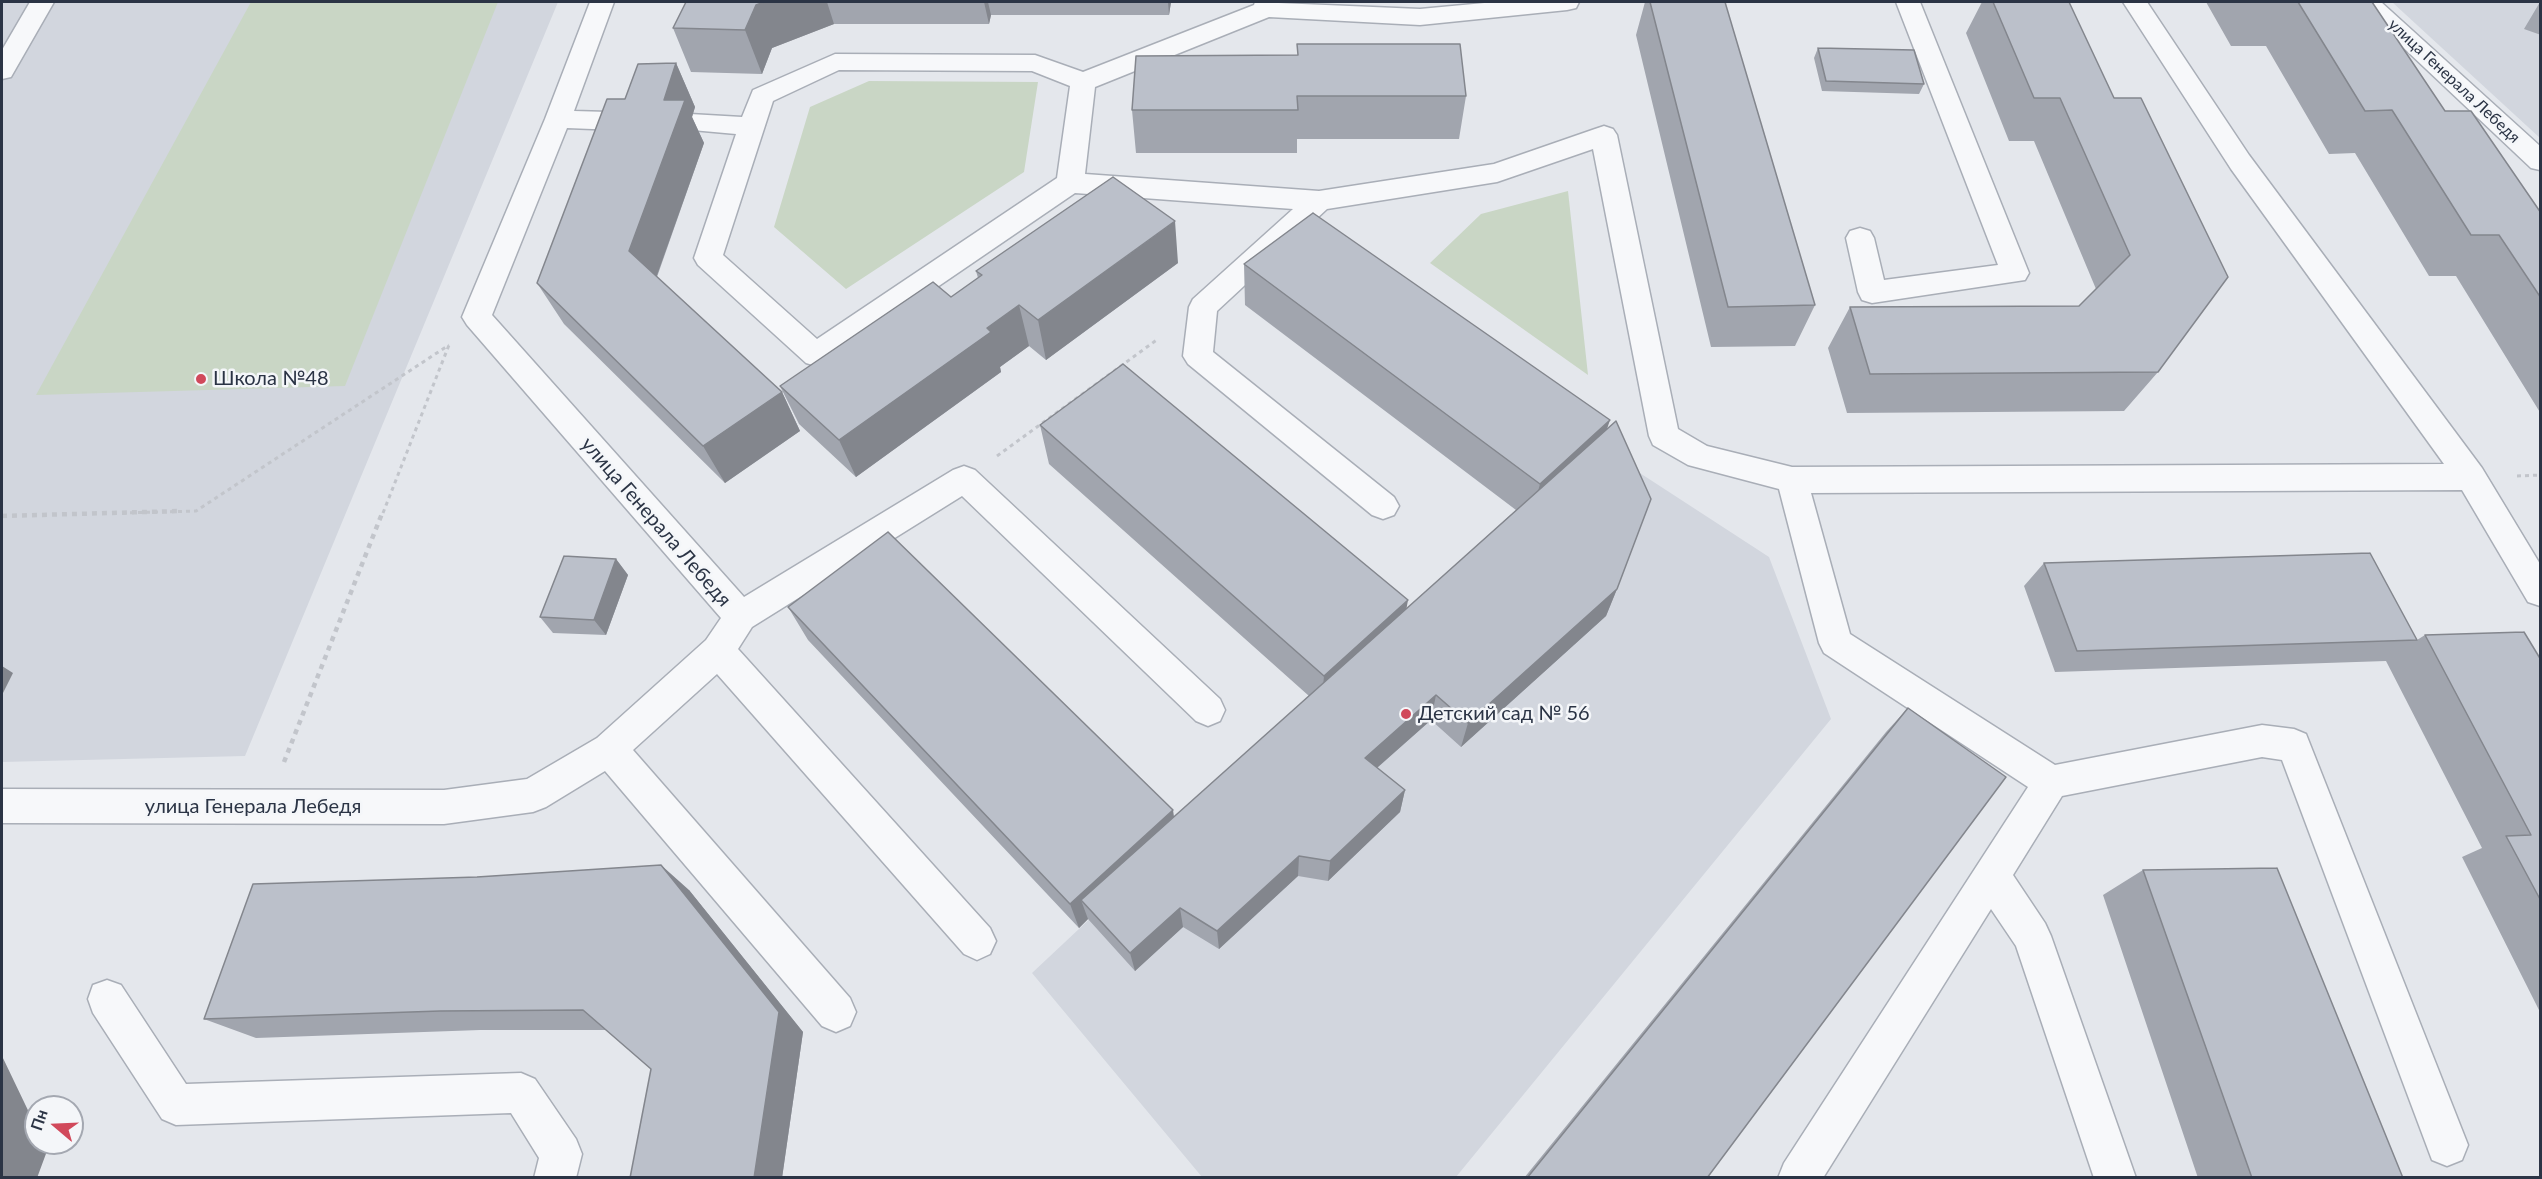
<!DOCTYPE html>
<meta charset="utf-8">
<style>
body{margin:0}
#map{position:relative;width:2542px;height:1179px;overflow:hidden;background:#e4e7ec;font-family:Lato,sans-serif}
canvas{display:block}
.frame{position:absolute;inset:0;border:3px solid #2b3445;pointer-events:none}
.north{position:absolute;left:24px;top:1095px;width:60px;height:60px;box-sizing:border-box;background:#f4f6f9;border:2px solid #a4a8b1;border-radius:50%;rotate:289deg;font-size:16px;font-weight:700;line-height:24px;text-align:center;color:#2b3445}
.north::after{content:'';display:block;margin:auto;width:21px;height:27px;background:#d1495b;clip-path:polygon(50% 0,100% 100%,50% 72%,0 100%)}
</style>
<div id="map">
<canvas width="2542" height="1179"></canvas>
<div class="frame"></div>
<div class="north">Пн</div>
</div>
<script>
const c = document.querySelector('canvas').getContext('2d');
c.lineJoin = 'round';
function fillPath(path, color) {
  c.fillStyle = color;
  c.fill(path, 'evenodd');
}
function poly(rows) {
  const path = new Path2D();
  for (const r of rows) {
    path.moveTo(r[0], r[1]);
    for (let i = 2; i < r.length; i += 2) path.lineTo(r[i], r[i + 1]);
  }
  return path;
}
function strokePath(path, color, width, dash) {
  c.strokeStyle = color;
  c.lineWidth = width;
  c.lineCap = dash ? 'butt' : 'round';
  c.setLineDash(dash || []);
  c.stroke(path);
}
function write(font, color, halo, rows, align = 'center') {
  c.font = font + ' Lato,sans-serif';
  c.lineWidth = 5;
  c.setLineDash([]);
  c.textBaseline = 'middle';
  c.strokeStyle = halo;
  c.fillStyle = color;
  for (const [text, x, y, turn = 0] of rows) {
    c.save();
    c.translate(x, y);
    c.rotate((+turn || 0) * Math.PI / 180);
    c.textAlign = isNaN(turn) ? turn : align;
    if (halo) c.strokeText(text, 0, 0);
    c.fillText(text, 0, 0);
    c.restore();
  }
}
fillPath(poly([
 [2,2,558,2,245,756,2,762],
 [2392,2,2540,2,2540,138],
 [1606,451,1769,557,1831,719,1456,1177,1202,1177,1032,973,1177,837]
]), '#d2d6de');
fillPath(poly([
 [251,2,498,2,345,386,36,395],
 [869,81,1038,82,1024,172,846,289,774,227,810,107],
 [1568,191,1588,375,1430,263,1481,214]
]), '#c9d6c5');
const minor = poly([
 [30,2,54,2,11,77,2,79,2,50,30,2],
 [590,2,614,2,574,111,643,113,652,116,656,122,652,128,643,131,567,128,492,315,744,597,953,470,964,466,975,470,1220,699,1225,710,1220,721,1208,726,1196,721,962,496,752,627,738,649,990,928,996,941,990,954,977,960,964,954,717,674,633,750,850,998,856,1012,850,1026,836,1032,822,1026,605,771,546,807,533,812,444,824,2,823,2,789,444,790,527,779,597,738,706,640,721,618,467,325,462,317,545,119,590,2],
 [1255,2,1420,9,1495,2,1579,2,1576,8,1567,10,1420,25,1269,17,1095,87,1085,174,1319,191,1494,164,1595,129,1604,126,1613,129,1617,135,1678,429,1707,446,1792,467,2444,464,2231,169,2123,2,2147,2,2249,155,2482,468,2540,564,2540,606,2528,602,2462,490,1811,493,1850,634,2055,765,2262,725,2294,729,2306,734,2468,1145,2462,1160,2447,1166,2432,1160,2282,760,2262,757,2062,796,2013,875,2045,923,2051,936,2136,1178,2094,1178,2016,946,1991,909,1823,1178,1778,1178,1784,1163,2028,787,1824,653,1819,643,1779,489,1688,465,1653,445,1649,436,1593,149,1497,182,1327,209,1217,311,1213,352,1394,497,1399,506,1394,515,1383,519,1372,515,1188,364,1183,356,1189,307,1193,299,1293,209,1075,193,826,363,816,366,806,363,698,265,694,258,736,134,681,129,677,123,681,117,690,114,742,117,753,90,835,54,1035,55,1083,72,1254,5,1255,2],
 [839,70,1032,71,1070,86,1057,178,817,339,723,255,773,101,839,70],
 [1896,2,1920,2,2029,273,2025,280,1872,303,1862,300,1858,292,1846,238,1850,231,1860,228,1870,231,1874,238,1884,280,1998,265,1896,2],
 [2355,2,2381,2,2540,146,2540,170,2531,168,2355,2],
 [107,980,121,985,186,1084,521,1073,535,1079,576,1139,582,1154,576,1178,534,1178,539,1158,511,1113,176,1125,162,1119,93,1013,88,999,93,985,107,980]
]);
strokePath(minor, '#a9aeb7', 3);
strokePath(poly([
 [997,456,1158,339],
 [2517,476,2540,475],
 [122,513,196,511,449,345],
 [383,513,449,345]
]), '#c2c5cb', 3, [4, 4]);
strokePath(poly([
 [2,516,181,511],
 [284,762,383,511]
]), '#c2c5cb', 4.5, [5, 5]);
fillPath(minor, '#f7f8fa');
fillPath(poly([
 [686,2,1171,2,1169,15,991,15,989,24,834,24,772,48,762,74,691,72,673,28],
 [1645,2,1725,2,1815,305,1795,346,1711,347,1636,35],
 [1982,2,2069,2,2158,372,2124,411,1847,413,1828,348,1850,307,2079,306,2096,289,2034,141,2009,141,1966,33],
 [2206,2,2338,2,2445,111,2541,213,2541,414,2456,276,2429,276,2355,153,2329,154,2266,46,2231,46],
 [2540,2,2541,2,2541,35,2524,29],
 [1818,48,1924,84,1919,94,1822,91,1814,58],
 [1136,56,1466,96,1459,139,1297,139,1297,153,1136,153,1132,110],
 [676,63,695,107,692,117,704,143,657,277,782,392,800,431,725,483,564,324,537,283,625,99],
 [1178,263,1046,360,1029,346,1000,367,1001,372,856,477,799,424,780,386,951,297,978,278,976,271],
 [1244,264,1606,430,1617,589,1606,616,1461,747,1431,720,1377,768,1405,790,1400,812,1328,881,1298,876,1219,949,1183,927,1135,971,1088,919,1079,928,808,640,788,607,1174,817,1309,696,1049,464,1040,425,1406,609,1516,510,1245,305],
 [616,559,628,575,606,635,553,633,540,617],
 [2044,563,2417,640,2425,635,2541,660,2541,1014,2462,857,2482,848,2386,661,2055,672,2024,586],
 [1908,708,1707,1178,1524,1178,1886,732],
 [2143,870,2403,1178,2198,1178,2103,895],
 [689,890,803,1032,782,1178,630,1178,651,1069,606,1030,480,1030,256,1038,204,1019]
]), '#a1a5ae');
fillPath(poly([
 [764,2,827,2,834,24,772,48,762,74,745,30,756,5],
 [984,2,988,2,991,15,989,24],
 [1168,2,1171,2,1169,15],
 [676,63,695,107,692,117,704,143,651,292,629,251,664,100],
 [1175,221,1178,263,1046,360,1038,320],
 [1019,305,1029,346,1000,367,1001,372,856,477,839,440,987,328],
 [782,392,800,431,725,483,703,446],
 [1610,420,1597,459,1530,521,1540,484],
 [616,559,628,575,606,635,594,620],
 [1617,589,1606,616,1461,747,1468,723],
 [1408,600,1402,634,1321,708,1324,676],
 [2,666,13,673,2,695],
 [1436,695,1431,720,1362,781,1365,758],
 [1405,790,1400,812,1328,881,1330,861],
 [1173,810,1177,837,1081,900,1088,919,1079,928,1070,904],
 [1299,856,1298,876,1219,949,1217,931],
 [661,865,689,890,803,1032,782,1178,754,1178],
 [1180,908,1183,927,1135,971,1130,953],
 [2,1056,36,1127,36,1143,44,1143,47,1151,37,1178,2,1178]
]), '#83868d');
const building = poly([
 [686,2,764,2,756,5,745,30,673,28,686,2],
 [1650,2,1725,2,1815,305,1728,307,1650,2],
 [1993,2,2069,2,2114,98,2141,98,2228,277,2158,372,1870,374,1850,307,2079,306,2130,255,2060,98,2034,98,1993,2],
 [2261,2,2372,2,2445,111,2471,111,2541,213,2541,298,2499,235,2471,235,2392,110,2365,111,2298,2,2261,2],
 [1297,44,1460,44,1466,96,1297,96,1298,110,1132,110,1136,56,1298,55,1297,44],
 [1818,48,1914,50,1924,84,1826,81,1818,48],
 [676,63,664,100,685,100,629,251,782,392,703,446,537,283,607,99,625,99,638,64,676,63],
 [1113,177,1175,221,1038,320,1019,305,987,328,991,332,839,440,780,386,933,282,951,297,982,275,976,271,1113,177],
 [1313,213,1610,420,1540,484,1244,264,1313,213],
 [1123,364,1408,600,1324,676,1040,425,1123,364],
 [1616,421,1651,499,1617,589,1468,723,1436,695,1365,758,1405,790,1330,861,1299,856,1217,931,1180,908,1130,953,1081,900,1616,421],
 [888,532,1173,810,1070,904,788,607,888,532],
 [2370,553,2417,640,2077,651,2044,563,2370,553],
 [564,556,616,559,594,620,540,617,564,556],
 [2524,632,2541,660,2541,901,2506,836,2531,835,2425,635,2524,632],
 [1908,708,2006,777,1707,1178,1527,1178,1908,708],
 [661,865,779,1012,754,1178,630,1178,651,1069,583,1010,440,1011,204,1019,253,884,477,877,661,865],
 [2277,868,2403,1178,2252,1178,2143,870,2277,868]
]);
fillPath(building, '#bbc0ca');
strokePath(building, '#83868d', 1.5);
for (const [x, y, r, color] of [
 [201,379,6,"#d1495b"],
 [1406,714,6,"#d1495b"]
]) {
  const dot = new Path2D();
  dot.arc(x, y, r, 0, 2 * Math.PI);
  c.fillStyle = color;
  c.fill(dot);
  strokePath(dot, '#f4f6f9', 2);
}
write('16px', '#2b3445', '#f4f6f9', [
 ["улица Генерала Лебедя",2454,81,43]
]);
write('20px', '#2b3445', '#f4f6f9', [
 ["Школа №48",213,379],
 ["Детский сад № 56",1418,714]
], 'left');
write('20px', '#2b3445', '#f4f6f9', [
 ["улица Генерала Лебедя",656,522,49],
 ["улица Генерала Лебедя",253,807]
]);
</script>
